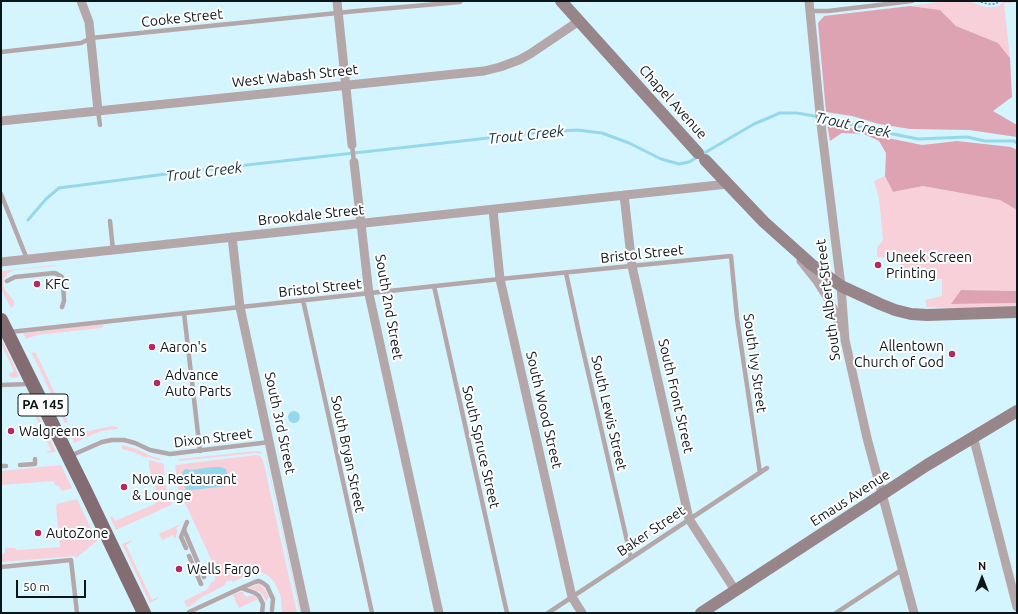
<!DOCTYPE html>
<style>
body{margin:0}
#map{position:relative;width:1018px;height:614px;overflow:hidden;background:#d5f5fe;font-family:Ubuntu,sans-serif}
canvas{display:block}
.frame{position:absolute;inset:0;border:2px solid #0b1619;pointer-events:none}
.north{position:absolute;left:962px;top:558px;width:40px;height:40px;-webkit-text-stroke:3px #fff;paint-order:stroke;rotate:0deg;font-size:11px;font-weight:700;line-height:16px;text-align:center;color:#0b1619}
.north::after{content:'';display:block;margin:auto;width:14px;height:18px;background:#0b1619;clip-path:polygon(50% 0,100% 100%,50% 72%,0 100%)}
.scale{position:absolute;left:16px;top:580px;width:70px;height:18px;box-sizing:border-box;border:2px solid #0b1619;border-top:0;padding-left:5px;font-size:12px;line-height:14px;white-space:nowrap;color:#0b1619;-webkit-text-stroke:3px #fff;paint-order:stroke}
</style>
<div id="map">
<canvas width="1018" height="614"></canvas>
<div class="frame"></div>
<div class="north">N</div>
<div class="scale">50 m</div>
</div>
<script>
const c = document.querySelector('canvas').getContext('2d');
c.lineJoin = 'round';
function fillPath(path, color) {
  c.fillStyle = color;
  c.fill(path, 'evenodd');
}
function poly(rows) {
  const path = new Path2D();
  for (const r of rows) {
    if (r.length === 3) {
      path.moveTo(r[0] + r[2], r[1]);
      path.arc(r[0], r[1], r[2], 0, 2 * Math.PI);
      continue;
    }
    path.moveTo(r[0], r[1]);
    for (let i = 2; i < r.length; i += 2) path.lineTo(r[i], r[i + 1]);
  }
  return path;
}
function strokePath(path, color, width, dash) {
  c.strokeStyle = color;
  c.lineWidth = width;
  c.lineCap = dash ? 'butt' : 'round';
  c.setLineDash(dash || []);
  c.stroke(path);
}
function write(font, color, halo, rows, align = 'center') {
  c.font = font + ' Ubuntu,sans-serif';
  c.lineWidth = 4;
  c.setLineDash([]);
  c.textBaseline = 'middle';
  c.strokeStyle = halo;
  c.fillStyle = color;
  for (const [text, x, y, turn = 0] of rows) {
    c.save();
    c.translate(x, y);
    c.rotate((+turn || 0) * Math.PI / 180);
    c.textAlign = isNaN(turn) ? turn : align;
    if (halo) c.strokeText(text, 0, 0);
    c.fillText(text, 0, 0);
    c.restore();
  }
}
fillPath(poly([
 [946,1,968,1,985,7,996,7,1001,4,1003,1,1011,1,1013,3,1004,3,1010,58,998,43,956,26,940,10,910,6],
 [885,176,893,192,923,186,1000,200,1017,210,1017,291,961,290,952,304,1017,303,1017,307,949,308,927,307,925,300,942,296,942,279,927,280,927,274,916,274,915,278,902,278,899,258,877,257,877,248,883,240,879,198,874,181],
 [56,265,56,266,14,270,8,273,4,279,3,285,5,290,14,301,14,306,11,308,1,289,1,271],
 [105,324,101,328,37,335,26,339,23,333],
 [1,338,19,376,16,378,10,377,9,374,14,371,1,344],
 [31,352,36,353,68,422,65,423],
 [25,389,56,452,45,453,51,450,29,402],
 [112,426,117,427,118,429,101,431,74,443,72,437,80,433],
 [122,445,137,449,153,457,159,458,161,461,148,457,146,458,136,453,122,449],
 [256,451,261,452,261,454,256,453,178,461,180,459],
 [265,454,266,456,301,613,300,613],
 [256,455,260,456,263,460,297,613,282,613,281,597,274,581,267,575,260,572,254,572,252,570,246,573,245,576,233,582,231,580,226,581,225,585,202,597,189,607,186,606,184,601,208,589,211,582,213,582,215,579,215,569,212,567,211,559,178,488,175,465],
 [149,460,164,464,165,484,172,503,171,505,116,530,110,517,112,516,115,521,155,504,157,499,155,485,153,483,149,467],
 [61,465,72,488,70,489,62,491,59,486,55,485,54,481,1,485,1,471],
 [77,499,97,541,76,558,75,556,1,562,1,554,5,553,5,548,15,548,16,550,18,550,60,547,56,506,57,504],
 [178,525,179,526,179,527,177,527,176,529,178,530,175,539,173,535,162,540,159,534],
 [132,540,131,542,126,545,152,600,158,597,157,599,150,603,122,544],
 [260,584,264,588,269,597,266,601,263,595,260,592,249,588,249,587],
 [240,592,243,592,244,595,246,597,253,595,258,599,239,608,233,595]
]), '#f7d0da');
fillPath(poly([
 [910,6,940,10,956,26,998,43,1010,58,1012,97,993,111,1017,125,1017,137,969,130,910,129,879,124,852,116,826,112,818,23,824,16],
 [827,124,856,129,883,137,922,145,957,141,1011,147,1017,150,1017,210,1000,200,923,186,893,192,885,176,886,153,879,141,864,134,842,133,830,141],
 [961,290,1017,291,1017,303,951,304]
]), '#dda3b2');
fillPath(poly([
 [294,417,6],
 [212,467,221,467,226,469,229,483,227,486,192,490,186,490,183,483,182,473,185,469,191,470]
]), '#95d8eb');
strokePath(poly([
 [28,220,46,199,59,188,166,174,542,132,577,130,602,133,629,143,661,159,679,164,689,162,754,124,780,113,797,113,837,120,863,128,918,139,967,137,985,141,1014,141,1017,143]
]), '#95d8eb', 3);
strokePath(poly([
 [977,1,988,4,996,4,999,1]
]), '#6c8187', 1.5, [2, 2]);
strokePath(poly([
 [810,11,828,11,912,1],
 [1,52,81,43,91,38,357,11,460,2,461,1],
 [98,111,100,125],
 [352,145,354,162],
 [1,194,27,259],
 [110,221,113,250],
 [566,273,579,333,631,558],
 [7,281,15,277,54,273,57,274,62,277,63,281,64,301,62,307],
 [434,286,507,613],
 [303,300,372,613],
 [184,313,200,451],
 [10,332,500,279,731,256,737,318,760,473],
 [1,385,29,384],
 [70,456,102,442,112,440,124,440,135,443,150,450,170,454,270,442],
 [20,465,35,464,35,459],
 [1,466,6,466],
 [184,530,204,577],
 [186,548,181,537,187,522],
 [189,556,201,584],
 [1,567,71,560,77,613],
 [241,588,255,582,259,581,263,583,267,586,273,599,272,610],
 [189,612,241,588,255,593,259,596,263,604,262,613],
 [548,613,767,468],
 [836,613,903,569]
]), '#b4a7aa', 4.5);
strokePath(poly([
 [81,1,89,22,98,111],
 [337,1,352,145],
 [809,1,821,124,841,286,845,340,867,438,914,613],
 [1,121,484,71,500,67,519,60,530,54,579,21],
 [354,162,369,294,439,613],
 [624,195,632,266,689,519,735,590],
 [493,210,500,279,572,597,582,613],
 [232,237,240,307,306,613],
 [801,261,817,281,826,295,834,310,840,327],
 [1,262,728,184],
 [973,436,1017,607]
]), '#b4a7aa', 9);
strokePath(poly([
 [561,1,698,153],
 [705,160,764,222,811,264,841,286,880,304,895,310,911,314,927,315,1017,312],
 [701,613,927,465,1017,411]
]), '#98858a', 12);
strokePath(poly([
 [1,320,85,490,144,613]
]), '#836d72', 14);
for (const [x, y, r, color] of [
 [878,265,4,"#b52962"],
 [37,284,4,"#b52962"],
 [152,347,4,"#b52962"],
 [952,354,4,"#b52962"],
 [157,383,4,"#b52962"],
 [11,431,4,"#b52962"],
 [124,487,4,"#b52962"],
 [38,533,4,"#b52962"],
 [179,569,4,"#b52962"]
]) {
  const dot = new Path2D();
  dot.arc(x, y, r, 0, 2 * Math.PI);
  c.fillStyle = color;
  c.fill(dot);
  strokePath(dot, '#fff', 1.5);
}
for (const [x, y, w] of [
 [43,405,50]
]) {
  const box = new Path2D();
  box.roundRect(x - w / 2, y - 11, w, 22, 3);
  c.fillStyle = '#fff';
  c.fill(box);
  strokePath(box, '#0b1619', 1);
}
write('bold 13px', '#0b1619', null, [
 ["PA 145",43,405]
]);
write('14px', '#0b1619', '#fff', [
 ["Cooke Street",182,18,-6],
 ["West Wabash Street",295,76,-6],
 ["Chapel Avenue",673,102,48],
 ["Brookdale Street",311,215,-6],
 ["Bristol Street",642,254,-6],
 ["Bristol Street",320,288,-6],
 ["South Albert Street",828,300,-97],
 ["South 2nd Street",389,307,80],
 ["South Ivy Street",755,363,82],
 ["South Front Street",676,396,77],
 ["South Wood Street",544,410,77],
 ["South Lewis Street",609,413,77],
 ["South 3rd Street",280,423,78],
 ["Dixon Street",213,438,-7],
 ["South Spruce Street",481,447,77],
 ["South Bryan Street",348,454,78],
 ["Emaus Avenue",850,498,-33],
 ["Baker Street",651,531,-34]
]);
write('14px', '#0b1619', '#fff', [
 ["Uneek Screen",886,257],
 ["Printing",886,273],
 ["KFC",45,284],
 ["Allentown",944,346,"right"],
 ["Church of God",944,362,"right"],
 ["Aaron's",160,347],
 ["Advance",165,375],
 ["Auto Parts",165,391],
 ["Walgreens",19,431],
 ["Nova Restaurant",132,479],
 ["& Lounge",132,495],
 ["AutoZone",46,533],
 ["Wells Fargo",187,569]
], 'left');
write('italic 15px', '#0f3038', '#fff', [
 ["Trout Creek",853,125,12],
 ["Trout Creek",526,135,-6],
 ["Trout Creek",204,172,-7]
]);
</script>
